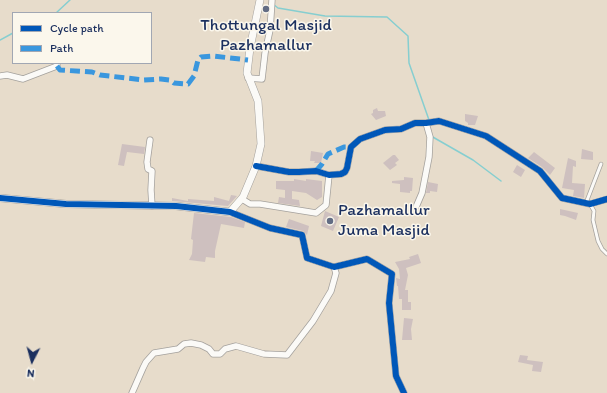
<!DOCTYPE html>
<style>
body{margin:0}
#map{position:relative;width:607px;height:393px;overflow:hidden;background:#e7dccb;font-family:Itim,sans-serif}
canvas{display:block}
.legend{position:absolute;left:12px;top:12px;width:140px;height:52px;box-sizing:border-box;background:#fbf7ec;border:1px solid #a1a7b3;margin:0;padding:5px 7px;list-style:none;font-size:12px;color:#1b2f5e}
.legend li{display:flex;align-items:center;gap:8px;height:20px}
.legend b{width:20px;border:1px solid #a1a7b3}
.north{position:absolute;left:12px;top:341px;width:40px;height:40px;-webkit-text-stroke:3px #fbf7ec;paint-order:stroke;rotate:186deg;font-size:11px;font-weight:700;line-height:16px;text-align:center;color:#1b2f5e}
.north::after{content:'';display:block;margin:auto;width:14px;height:18px;background:#1b2f5e;clip-path:polygon(50% 0,100% 100%,50% 72%,0 100%)}
</style>
<div id="map">
<canvas width="607" height="393"></canvas>
<ul class="legend">
<li><b style="height:5px;background:#0057b8"></b>Cycle path</li>
<li><b style="height:5px;background:#3a97de"></b>Path</li>
</ul>
<div class="north">N</div>
</div>
<script>
const c = document.querySelector('canvas').getContext('2d');
c.lineJoin = 'round';
function poly(rows) {
  const path = new Path2D();
  for (const r of rows) {
    path.moveTo(r[0], r[1]);
    for (let i = 2; i < r.length; i += 2) path.lineTo(r[i], r[i + 1]);
  }
  return path;
}
function strokePath(path, color, width, dash) {
  c.strokeStyle = color;
  c.lineWidth = width;
  c.lineCap = dash ? 'butt' : 'round';
  c.setLineDash(dash || []);
  c.stroke(path);
}
function fillPath(path, color) {
  c.fillStyle = color;
  c.fill(path, 'evenodd');
}
function write(font, color, halo, rows, align = 'center') {
  c.font = font + ' Itim,sans-serif';
  c.lineWidth = 3;
  c.setLineDash([]);
  c.textBaseline = 'middle';
  c.strokeStyle = halo;
  c.fillStyle = color;
  for (const [text, x, y, turn = 0] of rows) {
    c.save();
    c.translate(x, y);
    c.rotate((+turn || 0) * Math.PI / 180);
    c.textAlign = isNaN(turn) ? turn : align;
    if (halo) c.strokeText(text, 0, 0);
    c.fillText(text, 0, 0);
    c.restore();
  }
}
strokePath(poly([
 [273,4,278,8,325,16,387,17,408,36,409,63,429,120],
 [56,13,70,0],
 [0,40,13,33],
 [431,136,473,160,501,181]
]), '#86ced0', 1.5);
fillPath(poly([
 [377,108,378,111,385,111,386,116,376,120,371,114,373,113,373,110],
 [465,114,478,116,475,125,468,125,468,123,465,121],
 [122,144,145,147,144,154,127,152,124,166,118,165],
 [582,149,593,152,593,160,581,159],
 [311,151,323,153,321,163,314,163,315,161,310,161],
 [534,152,555,168,550,175,542,167,528,158],
 [393,155,395,155,399,160,395,163,397,165,390,170,383,163],
 [568,158,576,161,576,167,573,166,572,183,585,184,584,198,573,196,574,190,562,188],
 [517,165,525,170,521,177,513,172],
 [404,177,413,178,412,191,410,191,410,193,400,192,400,184,392,183,392,181,404,180],
 [294,179,306,181,306,179,322,181,322,197,317,200,306,193,292,191,292,199,299,200,300,206,278,203,279,197,285,198,285,190,276,189,276,181,294,181],
 [428,182,438,184,437,192,430,191,430,193,426,193],
 [231,195,237,196,228,206,172,201,172,198,188,201,188,199,214,201,214,197,229,201],
 [560,209,578,213,576,220,565,216,560,215],
 [325,211,339,217,333,231,321,226],
 [194,213,231,217,245,222,244,228,221,224,215,251,215,258,206,257,205,262,189,260,192,254,193,240,191,239],
 [289,219,309,226,307,235,303,231,286,227],
 [418,254,421,263,406,268,408,275,405,290,408,290,408,302,411,302,411,310,402,310,402,299,399,299,398,286,397,286,396,278,400,279,399,269,395,262,410,259,409,257],
 [404,318,413,319,411,329,412,340,402,340],
 [520,355,528,356,527,360,543,362,541,372,532,371,533,365,518,362]
]), '#cec0bf');
const service = poly([
 [586,203,601,164],
 [590,204,594,211,593,220,598,241,602,249,607,254]
]);
const minor = poly([
 [0,76,7,75,23,79,57,66,57,63],
 [248,78,262,79,265,53,270,30,272,0],
 [150,140,147,162,148,169,152,171,151,190,152,206],
 [256,166,289,172,299,172,316,171,329,175,341,174,345,172,347,168,351,147,360,139,385,130,401,129,415,123,426,123,439,121,486,136,540,171,562,198,590,204,607,199],
 [242,199,250,204,260,204,316,213,326,205,329,175],
 [416,207,422,193,429,157,430,137,426,123],
 [230,212,270,228,302,235,307,258,334,267,367,259,392,274,389,303,396,376,404,393],
 [132,393,143,368,146,362,154,353,178,349,184,344,191,343,201,345,209,349,213,354,220,354,225,349,236,346,264,354,287,355,313,321,331,291,336,273,334,267]
]);
const tertiary = poly([
 [0,198,66,204,176,206,230,212,243,197,256,166,261,144,258,101,247,73,250,48,260,0]
]);
strokePath(service, '#a4a19d', 4.5);
strokePath(minor, '#a4a19d', 7);
strokePath(tertiary, '#a4a19d', 8);
strokePath(service, '#fbfaf7', 3);
strokePath(minor, '#fbfaf7', 5.5);
strokePath(tertiary, '#fbfaf7', 7);
strokePath(poly([
 [57,66,60,70,92,72,100,75,144,80,161,79,170,80,174,83,188,84,194,76,198,60,201,57,213,56,248,60],
 [316,171,322,164,328,154,344,147,351,147]
]), '#3a97de', 5, [10, 5]);
strokePath(poly([
 [256,166,289,172,299,172,316,171,329,175,341,174,345,172,347,168,351,147,360,139,385,130,401,129,415,123,426,123,439,121,486,136,540,171,562,198,590,204,607,199],
 [0,198,66,204,176,206,230,212,270,228,302,235,307,258,334,267,367,259,392,274,389,303,396,376,404,393]
]), '#0057b8', 6);
for (const [x, y, r, color] of [
 [266,9,4,"#626c84"],
 [330,221,4,"#626c84"]
]) {
  const dot = new Path2D();
  dot.arc(x, y, r, 0, 2 * Math.PI);
  c.fillStyle = color;
  c.fill(dot);
  strokePath(dot, '#fbf7ec', 1.5);
}
write('17px', '#1b2f5e', '#fbf7ec', [
 ["Thottungal Masjid",266,26],
 ["Pazhamallur",266,46],
 ["Pazhamallur",338,211,"left"],
 ["Juma Masjid",338,231,"left"]
]);
</script>
